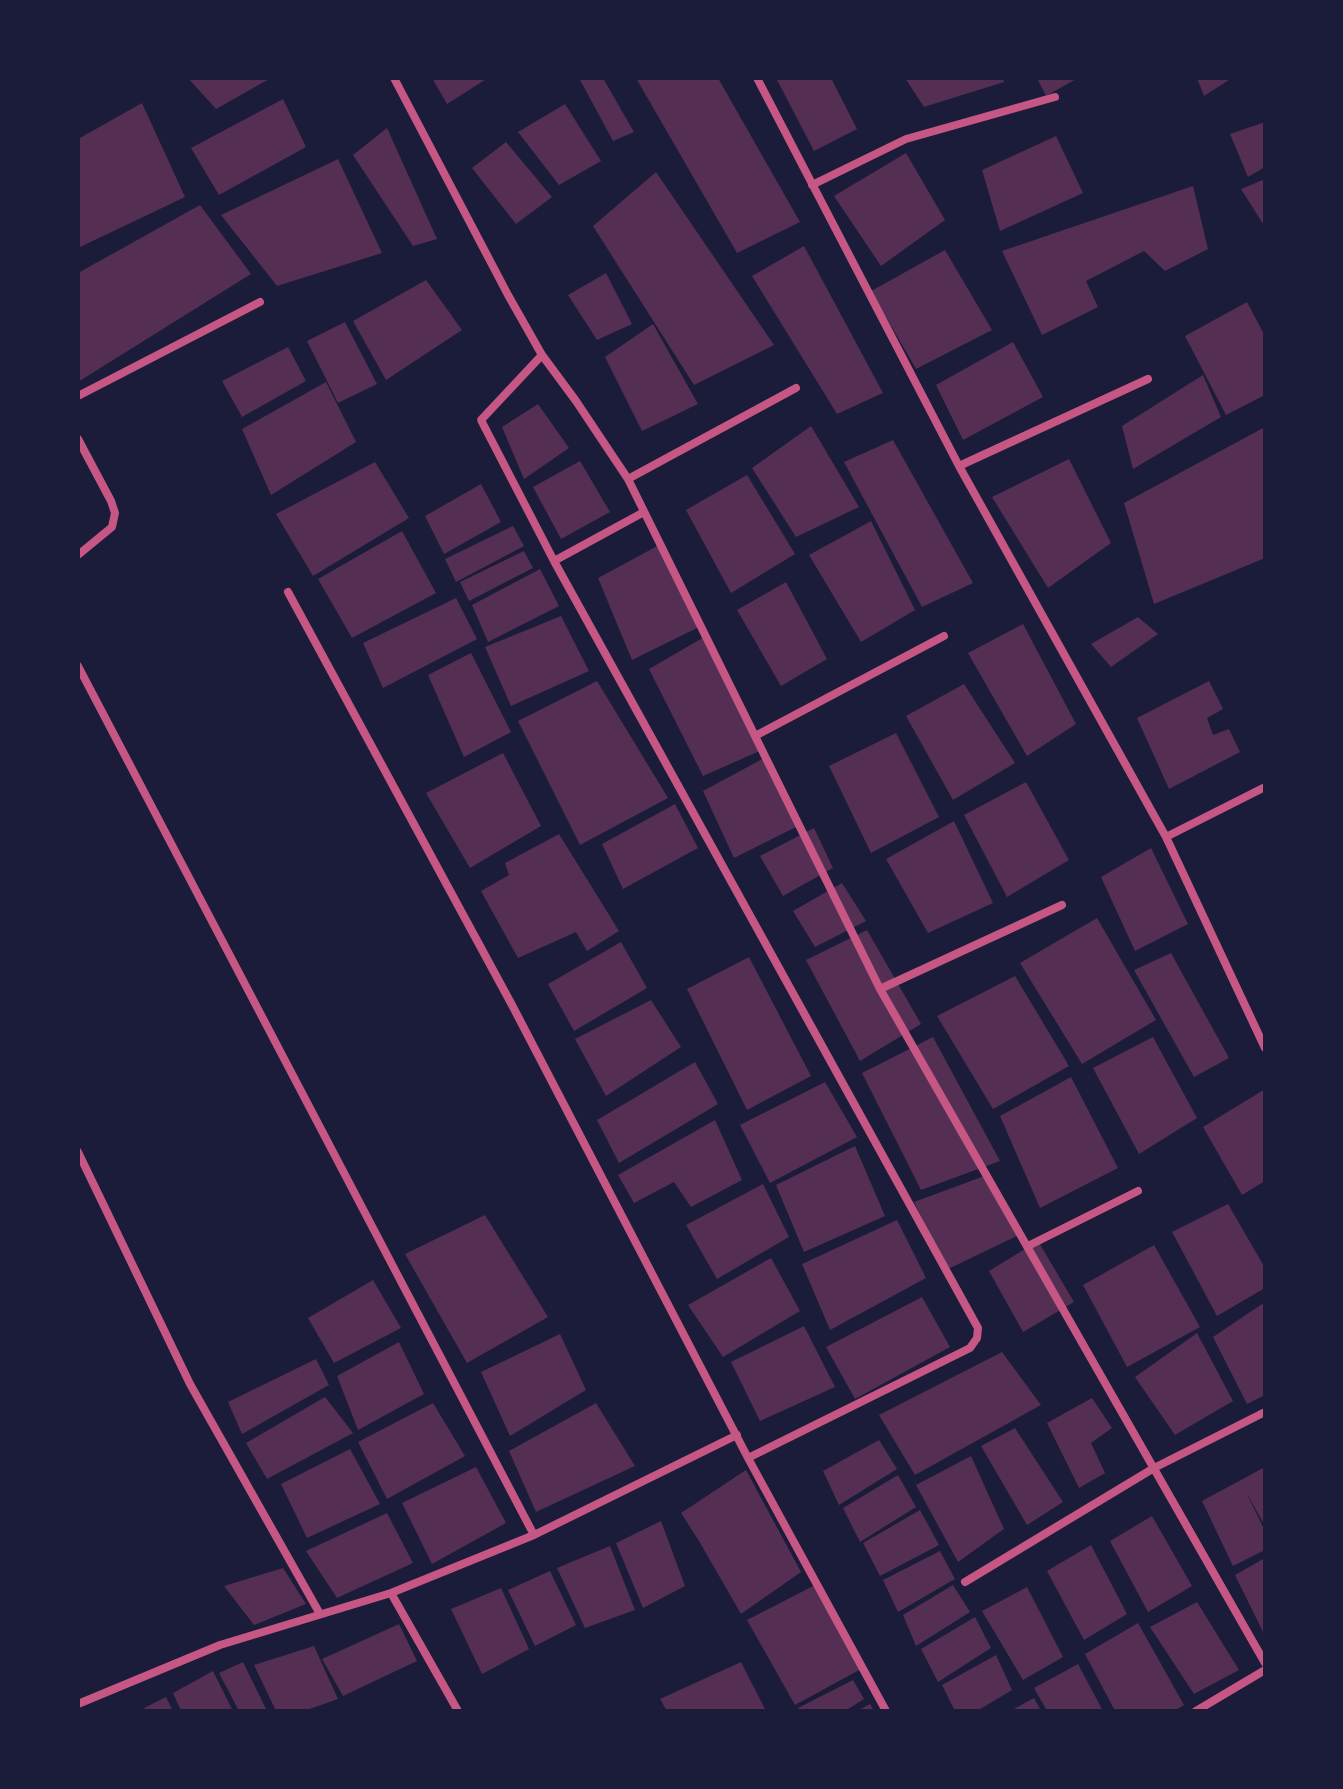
<!DOCTYPE html>
<style>
body{margin:0}
#map{position:relative;width:1343px;height:1789px;overflow:hidden;background:#1b1b3a;font-family:"Fira Sans Condensed",sans-serif}
canvas{display:block}
.frame{position:absolute;inset:0;border:80px solid #1b1b3a;pointer-events:none}
</style>
<div id="map">
<canvas width="1343" height="1789"></canvas>
<div class="frame"></div>
</div>
<script>
const c = document.querySelector('canvas').getContext('2d');
c.lineJoin = 'round';
function fillPath(path, color) {
  c.fillStyle = color;
  c.fill(path, 'evenodd');
}
function poly(rows) {
  const path = new Path2D();
  for (const r of rows) {
    path.moveTo(r[0], r[1]);
    for (let i = 2; i < r.length; i += 2) path.lineTo(r[i], r[i + 1]);
  }
  return path;
}
function strokePath(path, color, width, dash) {
  c.strokeStyle = color;
  c.lineWidth = width;
  c.lineCap = dash ? 'butt' : 'round';
  c.setLineDash(dash || []);
  c.stroke(path);
}
fillPath(poly([
 [188,78,271,78,216,109],
 [432,78,488,78,447,104],
 [579,78,603,78,634,132,613,141],
 [636,78,718,78,800,222,737,253],
 [776,78,831,78,857,129,814,151],
 [905,78,1003,78,1004,82,924,107],
 [1037,78,1078,78,1046,96],
 [1197,78,1232,78,1204,96],
 [283,99,306,147,219,195,191,148],
 [142,103,185,197,78,248,78,139],
 [565,104,601,161,559,185,518,132],
 [1265,122,1265,167,1248,177,1230,134],
 [387,128,437,239,413,246,353,155],
 [1056,136,1083,193,1000,231,982,170],
 [506,142,552,197,516,224,472,168],
 [906,153,945,220,881,266,834,196],
 [338,159,382,253,277,286,221,215],
 [656,172,774,345,694,385,593,226],
 [1265,179,1265,227,1241,189],
 [1193,186,1208,249,1165,271,1144,251,1086,281,1098,307,1042,335,1002,251],
 [200,205,251,274,78,382,78,273],
 [804,246,883,393,837,414,752,276],
 [945,250,992,330,916,369,871,291],
 [606,273,632,324,597,340,568,295],
 [426,280,462,330,386,380,353,321],
 [1247,302,1265,336,1265,395,1226,415,1185,336],
 [345,322,377,384,338,403,307,341],
 [653,324,698,404,642,431,605,357],
 [1013,342,1043,397,963,440,936,385],
 [288,347,306,381,242,417,222,381],
 [1203,375,1221,417,1133,469,1122,426],
 [326,382,356,442,271,495,242,429],
 [538,404,569,448,524,479,502,427],
 [811,426,859,507,796,537,752,468],
 [1265,427,1265,558,1154,604,1124,503],
 [893,440,973,583,922,607,844,462],
 [1069,459,1111,543,1048,588,992,497],
 [580,461,610,512,561,539,533,487],
 [375,462,409,518,313,576,276,514],
 [747,475,795,554,731,593,686,510],
 [481,484,501,522,444,554,425,516],
 [871,521,915,610,861,642,809,555],
 [513,526,524,546,456,582,445,559],
 [402,531,436,593,352,638,318,579],
 [661,544,701,626,632,660,598,578],
 [524,551,533,568,469,601,460,582],
 [540,569,559,606,488,642,472,605],
 [786,582,827,659,781,686,737,610],
 [456,598,477,639,383,688,363,643],
 [561,616,589,671,511,706,485,647],
 [1138,617,1158,634,1111,667,1091,644],
 [1023,624,1076,724,1027,756,968,653],
 [706,636,762,750,703,776,649,669],
 [471,653,511,732,464,757,428,675],
 [597,681,668,798,580,845,518,721],
 [1209,681,1223,709,1207,718,1213,735,1229,729,1240,752,1169,789,1137,718],
 [964,684,1015,763,953,800,906,716],
 [896,733,939,817,871,853,829,766],
 [503,753,541,826,470,868,426,793],
 [766,757,800,825,734,858,703,791],
 [1026,782,1069,860,1007,897,964,815],
 [675,804,698,848,623,889,602,844],
 [954,821,993,903,928,933,886,859],
 [814,828,833,868,783,896,760,856],
 [559,834,619,931,587,951,576,932,518,958,481,891,509,875,505,863],
 [1151,848,1188,924,1135,951,1101,877],
 [842,883,866,921,815,947,793,911],
 [1097,918,1156,1020,1082,1064,1020,963],
 [867,930,921,1024,860,1061,806,960],
 [621,942,647,988,574,1031,548,984],
 [1171,953,1229,1058,1194,1077,1134,970],
 [749,957,811,1076,747,1110,687,989],
 [1015,976,1069,1066,993,1109,937,1016],
 [651,1000,681,1047,606,1096,575,1039],
 [933,1037,1000,1161,921,1190,862,1073],
 [1153,1037,1197,1118,1139,1154,1093,1068],
 [695,1062,718,1104,619,1163,597,1120],
 [1071,1077,1118,1168,1040,1208,1000,1116],
 [825,1082,857,1137,770,1183,740,1125],
 [1265,1089,1265,1181,1242,1195,1203,1127],
 [715,1120,742,1180,691,1207,674,1182,634,1203,618,1175],
 [855,1146,885,1216,804,1252,776,1185],
 [987,1175,1021,1234,946,1270,914,1202],
 [763,1184,789,1237,717,1279,686,1225],
 [1228,1204,1265,1268,1265,1288,1217,1316,1172,1232],
 [485,1215,548,1317,467,1363,405,1254],
 [897,1220,926,1278,830,1330,802,1264],
 [1038,1241,1074,1302,1023,1332,989,1271],
 [1154,1245,1200,1327,1127,1367,1083,1285],
 [771,1258,800,1311,723,1357,688,1305],
 [373,1280,401,1328,334,1363,308,1318],
 [922,1297,950,1347,855,1399,826,1347],
 [1265,1302,1265,1395,1247,1404,1213,1337],
 [804,1326,835,1387,760,1421,731,1362],
 [1197,1333,1233,1401,1175,1435,1135,1377],
 [560,1334,586,1390,510,1436,481,1372],
 [399,1342,424,1394,358,1430,337,1376],
 [1002,1352,1041,1405,915,1475,879,1415],
 [316,1359,329,1385,242,1434,228,1402],
 [325,1397,353,1433,267,1479,246,1443],
 [1092,1398,1112,1428,1091,1443,1105,1473,1079,1488,1047,1423],
 [433,1403,465,1456,387,1499,358,1442],
 [596,1403,635,1466,536,1512,509,1451],
 [1015,1428,1063,1502,1027,1525,981,1446],
 [879,1440,897,1469,839,1505,823,1471],
 [350,1449,380,1504,307,1538,281,1484],
 [971,1456,1004,1529,958,1562,916,1485],
 [476,1467,506,1523,432,1564,402,1503],
 [1265,1467,1265,1526,1246,1492,1265,1531,1265,1550,1233,1566,1202,1501],
 [746,1470,801,1572,741,1614,699,1541,681,1513],
 [898,1475,916,1507,860,1542,843,1508],
 [920,1510,939,1545,880,1576,863,1543],
 [387,1513,413,1563,337,1598,306,1551],
 [1152,1516,1192,1586,1148,1612,1110,1541],
 [661,1521,685,1586,643,1608,616,1543],
 [1091,1545,1127,1614,1084,1640,1047,1571],
 [610,1546,635,1610,585,1628,557,1568],
 [940,1551,955,1579,898,1612,883,1580],
 [1265,1558,1265,1636,1235,1575],
 [283,1568,306,1604,254,1625,224,1586],
 [550,1571,576,1625,535,1646,508,1590],
 [817,1584,863,1668,795,1705,747,1620],
 [953,1585,970,1612,916,1646,903,1615],
 [1027,1587,1063,1657,1023,1680,982,1611],
 [501,1588,529,1649,482,1674,451,1609],
 [1197,1602,1239,1670,1194,1694,1150,1627],
 [975,1617,991,1648,938,1682,921,1649],
 [1138,1623,1184,1705,1174,1711,1115,1711,1085,1654],
 [399,1624,417,1661,343,1696,322,1659],
 [314,1646,338,1699,304,1711,276,1711,254,1665],
 [996,1655,1012,1690,977,1711,955,1711,942,1685],
 [243,1662,267,1711,239,1711,219,1673],
 [741,1662,766,1711,667,1711,660,1699],
 [1078,1664,1103,1711,1047,1711,1034,1688],
 [213,1671,233,1711,181,1711,173,1693],
 [853,1680,864,1699,845,1711,800,1711,798,1708],
 [166,1697,173,1711,146,1711,144,1708],
 [1034,1698,1041,1711,1010,1711],
 [870,1704,874,1711,857,1711]
]), '#542f53');
strokePath(poly([
 [394,78,508,295,542,355,576,401,628,479,880,989,1265,1663],
 [757,78,959,466,1166,837,1265,1048],
 [812,185,906,139,1055,97],
 [542,355,481,420,554,561],
 [78,396,260,302],
 [78,439,111,501,115,513,112,527,78,555],
 [959,466,1148,379],
 [628,479,796,388],
 [644,512,554,561,978,1328,977,1338,970,1348,748,1458],
 [288,592,512,1005,748,1458,886,1711],
 [78,666,534,1535],
 [755,736,944,636],
 [1166,837,1265,787],
 [880,989,1062,905],
 [78,1152,190,1384,320,1614],
 [1028,1246,1138,1191],
 [965,1582,1154,1468,1265,1412],
 [391,1593,458,1711],
 [78,1704,220,1645,391,1593,534,1535,737,1435],
 [1196,1711,1265,1670]
]), '#c65784', 8);
</script>
